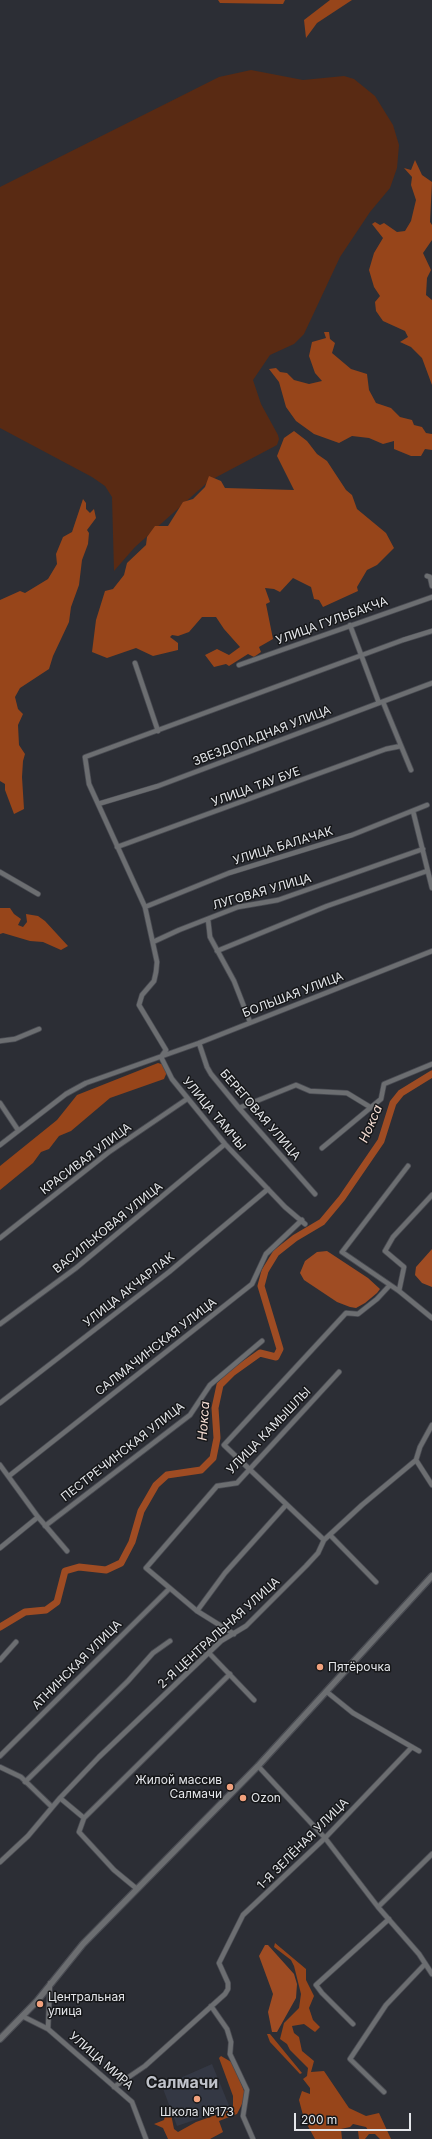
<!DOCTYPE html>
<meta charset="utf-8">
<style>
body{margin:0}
#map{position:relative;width:432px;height:2139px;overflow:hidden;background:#2c2e35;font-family:Inter,sans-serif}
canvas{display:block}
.scale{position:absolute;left:294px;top:2113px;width:117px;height:18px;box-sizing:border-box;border:2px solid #e4e6ea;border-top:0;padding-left:5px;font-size:12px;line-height:14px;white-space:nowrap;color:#e4e6ea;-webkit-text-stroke:3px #161719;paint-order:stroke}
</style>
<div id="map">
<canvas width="432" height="2139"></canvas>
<div class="scale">200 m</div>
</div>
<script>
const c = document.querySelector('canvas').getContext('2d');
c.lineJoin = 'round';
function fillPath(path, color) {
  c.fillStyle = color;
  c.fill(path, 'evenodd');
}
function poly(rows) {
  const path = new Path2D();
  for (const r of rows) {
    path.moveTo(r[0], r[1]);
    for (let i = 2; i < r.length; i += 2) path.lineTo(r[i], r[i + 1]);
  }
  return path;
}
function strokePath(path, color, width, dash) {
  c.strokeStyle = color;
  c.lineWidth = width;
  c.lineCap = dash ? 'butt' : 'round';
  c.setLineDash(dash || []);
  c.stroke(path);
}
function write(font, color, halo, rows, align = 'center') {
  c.font = font + ' Inter,sans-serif';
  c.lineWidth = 3;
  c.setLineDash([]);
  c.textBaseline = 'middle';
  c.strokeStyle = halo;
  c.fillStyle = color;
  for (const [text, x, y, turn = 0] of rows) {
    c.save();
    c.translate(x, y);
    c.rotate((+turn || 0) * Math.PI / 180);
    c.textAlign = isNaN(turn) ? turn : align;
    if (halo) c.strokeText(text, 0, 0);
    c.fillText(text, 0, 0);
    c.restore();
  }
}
fillPath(poly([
 [212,2064,230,2108,177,2126,162,2086]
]), '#343844');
fillPath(poly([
 [251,70,303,80,344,76,354,79,375,96,393,125,399,145,397,168,390,188,370,212,340,257,304,334,294,344,270,355,253,380,261,404,278,435,279,439,277,445,209,481,135,547,114,571,112,497,105,486,92,477,0,428,0,187,219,77]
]), '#592a13');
fillPath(poly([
 [218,0,285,0,283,4,220,3],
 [330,0,352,0,317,23,306,38,304,20],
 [415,160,422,175,432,182,430,222,432,225,432,240,423,253,431,270,427,278,426,295,432,300,432,385,422,358,411,347,400,342,408,337,405,331,383,321,376,311,375,302,380,296,374,287,369,270,374,253,383,238,372,224,375,222,380,225,384,223,397,232,405,231,411,221,416,200,411,185,412,177,404,168,411,170],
 [324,332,329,332,330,339,335,343,332,353,351,369,367,374,369,390,376,403,391,408,400,417,412,420,414,425,422,427,426,433,432,434,432,450,425,449,421,456,411,456,394,449,394,441,383,444,369,438,352,436,339,443,314,434,296,421,286,407,279,382,269,369,276,368,280,372,287,373,294,380,309,384,322,381,315,373,309,356,312,342,326,338],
 [294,431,307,441,317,454,327,461,346,490,352,495,357,509,386,533,394,548,377,565,367,570,357,587,358,591,323,607,319,600,314,599,311,587,293,578,280,592,274,589,265,588,270,602,266,604,273,639,259,647,261,652,254,657,248,654,229,666,226,664,214,667,205,655,217,649,229,655,240,647,224,629,216,617,202,617,189,632,178,636,172,635,170,637,178,643,178,650,153,656,136,648,107,658,92,652,96,620,105,591,113,589,124,575,127,563,146,545,147,537,155,526,168,526,183,502,193,499,205,487,209,476,221,481,225,488,294,490,277,456,284,438],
 [83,499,86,503,86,509,90,513,94,509,96,518,87,530,89,533,88,544,82,560,79,585,71,607,69,622,53,656,49,669,20,688,15,697,18,709,23,714,18,725,19,745,25,754,23,761,22,777,24,809,14,814,5,790,5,784,0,781,0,600,20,591,25,593,48,579,57,564,56,554,63,537,72,532],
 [0,908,10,908,14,914,21,919,18,925,23,927,27,922,26,914,38,916,45,921,68,946,61,950,43,942,30,941,3,933,0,934],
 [158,1063,165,1065,167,1072,164,1079,110,1098,71,1131,59,1136,49,1149,41,1152,33,1163,0,1190,0,1166,57,1120,77,1095],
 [275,1943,306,1969,306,1980,314,1996,309,2008,313,2020,320,2027,315,2032,304,2024,292,2026,294,2033,299,2037,302,2051,314,2061,311,2072,324,2071,349,2108,366,2116,379,2113,391,2139,380,2139,375,2134,369,2134,365,2139,359,2139,358,2131,368,2130,366,2127,353,2124,350,2127,341,2129,342,2139,315,2139,304,2119,299,2100,302,2091,310,2094,310,2088,303,2079,307,2076,308,2068,290,2050,287,2044,280,2039,284,2023,299,2008,301,1994,294,1966,291,1960,274,1947],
 [267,2034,270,2034,302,2073,300,2074,270,2042],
 [221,2056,233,2063,246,2096,237,2114,219,2121,223,2132,210,2139,168,2139,163,2128,154,2124,164,2120,167,2109,170,2109,174,2129,178,2132,196,2122,233,2109,233,2096,219,2058]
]), '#97451a');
fillPath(poly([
 [432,1249,432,1287,422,1283,415,1275,416,1267],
 [327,1251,368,1278,380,1289,377,1293,365,1303,356,1308,350,1307,337,1302,304,1280,300,1273,305,1261,317,1252],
 [265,1945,268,1945,294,1974,297,1984,296,1998,277,2032,272,2032,268,2012,273,1994,259,1956]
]), '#9f4c23');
strokePath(poly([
 [0,1627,25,1612,46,1610,57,1602,65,1571,79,1567,106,1570,121,1563,132,1542,141,1511,156,1485,167,1475,201,1470,213,1458,217,1438,215,1408,220,1385,232,1373,260,1353,276,1357,280,1349,261,1286,265,1271,276,1253,295,1238,322,1222,342,1198,381,1141,393,1103,401,1093,432,1074]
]), '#9f4c23', 7);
const minor = poly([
 [427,576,430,577,432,586],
 [350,625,379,703],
 [135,663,158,731],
 [239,665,432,597],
 [383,702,411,770],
 [98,804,158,786,432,683],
 [413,811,432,888],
 [117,847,386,749,401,746],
 [0,872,38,894],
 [145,907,229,873,352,835,427,805],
 [208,919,210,937,234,981,250,1022],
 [153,942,179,930,238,907,278,900,423,849],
 [217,951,327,906,427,871],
 [0,1041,15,1039,39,1029],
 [199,1043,207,1067,211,1074,239,1108,315,1194],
 [0,1103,18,1130],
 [239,1108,296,1085,310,1091,347,1093,370,1107],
 [0,1145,66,1094,86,1083,199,1043,432,951],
 [322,1148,381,1099,384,1084,432,1064],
 [408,1166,342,1252,399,1291,432,1318],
 [305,1224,285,1207,225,1144,172,1079,161,1057,166,1050,139,1005,142,995,154,981,156,972,157,962,145,907,89,784,85,757,403,640,432,631],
 [0,1238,109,1152,187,1099],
 [399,1291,404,1267,385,1251,393,1237,432,1195],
 [0,1324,76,1268,225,1144],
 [0,1403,169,1272,268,1189],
 [416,1460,432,1485],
 [0,1465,38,1517,67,1551],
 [9,1476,252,1284,266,1254,302,1220],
 [45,1526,190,1415,210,1385,262,1341],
 [330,1535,376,1582],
 [324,1540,224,1445,346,1313,358,1314,377,1299,390,1285],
 [0,1548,38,1517],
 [197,1611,225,1573,286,1505],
 [234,1634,197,1611,146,1568,217,1486,237,1483,339,1372],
 [209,1653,254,1700],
 [0,1660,16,1642],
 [327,1692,353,1713,419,1751],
 [0,1756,169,1589],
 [258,1766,325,1838,378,1907,419,1954,432,1974],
 [0,1767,21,1777,52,1807],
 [25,1782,128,1681,153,1653,170,1641],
 [60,1798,84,1818],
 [0,1862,28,1836,60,1798,99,1757,221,1641,246,1626,306,1566,318,1553,324,1540,362,1505,416,1460,420,1447,432,1425],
 [137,1889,114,1870,79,1832,84,1818,230,1674],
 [378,1907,432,1854],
 [211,2006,227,2029,231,2042,230,2054,247,2090,243,2116,253,2139],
 [22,2016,48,2029,132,2102,146,2139],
 [353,2024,322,1993,316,1985,389,1919],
 [48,2029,50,1983],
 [114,2087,145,2066,225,1994,228,1989,228,1983,219,1963,243,1915,325,1838,412,1747],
 [384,2092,350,2059,386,2005,425,1964]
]);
const tertiary = poly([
 [0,2039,37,2001,83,1944,258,1766,432,1576]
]);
strokePath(minor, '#494b52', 6);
strokePath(tertiary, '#494b52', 8);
strokePath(minor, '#6c6e71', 4.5);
strokePath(tertiary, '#6c6e71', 5.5);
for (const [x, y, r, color] of [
 [320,1667,4,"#f1a17d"],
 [230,1787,4,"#f1a17d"],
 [243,1798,4,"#f1a17d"],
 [40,2004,4,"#f1a17d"],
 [197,2099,4,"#f1a17d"]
]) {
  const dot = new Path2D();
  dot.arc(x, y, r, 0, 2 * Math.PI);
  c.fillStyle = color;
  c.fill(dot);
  strokePath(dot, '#161719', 1.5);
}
write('12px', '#e4e6ea', '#161719', [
 ["УЛИЦА ГУЛЬБАКЧА",332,621,-20],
 ["ЗВЕЗДОПАДНАЯ УЛИЦА",262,736,-21],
 ["УЛИЦА ТАУ БУЕ",256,787,-20],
 ["УЛИЦА БАЛАЧАК",283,846,-17],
 ["ЛУГОВАЯ УЛИЦА",262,892,-16],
 ["БОЛЬШАЯ УЛИЦА",293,995,-21],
 ["УЛИЦА ТАМЧЫ",214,1114,50],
 ["БЕРЕГОВАЯ УЛИЦА",260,1115,49],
 ["КРАСИВАЯ УЛИЦА",86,1159,-37],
 ["ВАСИЛЬКОВАЯ УЛИЦА",108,1228,-39],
 ["УЛИЦА АКЧАРЛАК",129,1290,-38],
 ["САЛМАЧИНСКАЯ УЛИЦА",156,1347,-38],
 ["УЛИЦА КАМЫШЛЫ",269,1431,-46],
 ["ПЕСТРЕЧИНСКАЯ УЛИЦА",123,1452,-38],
 ["2-Я ЦЕНТРАЛЬНАЯ УЛИЦА",219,1633,-42],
 ["АТНИНСКАЯ УЛИЦА",77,1665,-45],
 ["1-Я ЗЕЛЁНАЯ УЛИЦА",303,1844,-45],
 ["УЛИЦА МИРА",101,2061,41]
]);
write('12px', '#e4e6ea', '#161719', [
 ["Пятёрочка",328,1667],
 ["Жилой массив",222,1780,"right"],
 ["Салмачи",222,1794,"right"],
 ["Ozon",251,1798],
 ["Центральная",48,1997],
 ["улица",48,2011],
 ["Школа №173",197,2112,"center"]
], 'left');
write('italic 13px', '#f4dcd2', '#161719', [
 ["Нокса",371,1124,-67],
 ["Нокса",204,1421,-86]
]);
write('bold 16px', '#bfc2ca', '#161719', [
 ["Салмачи",182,2083]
]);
</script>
